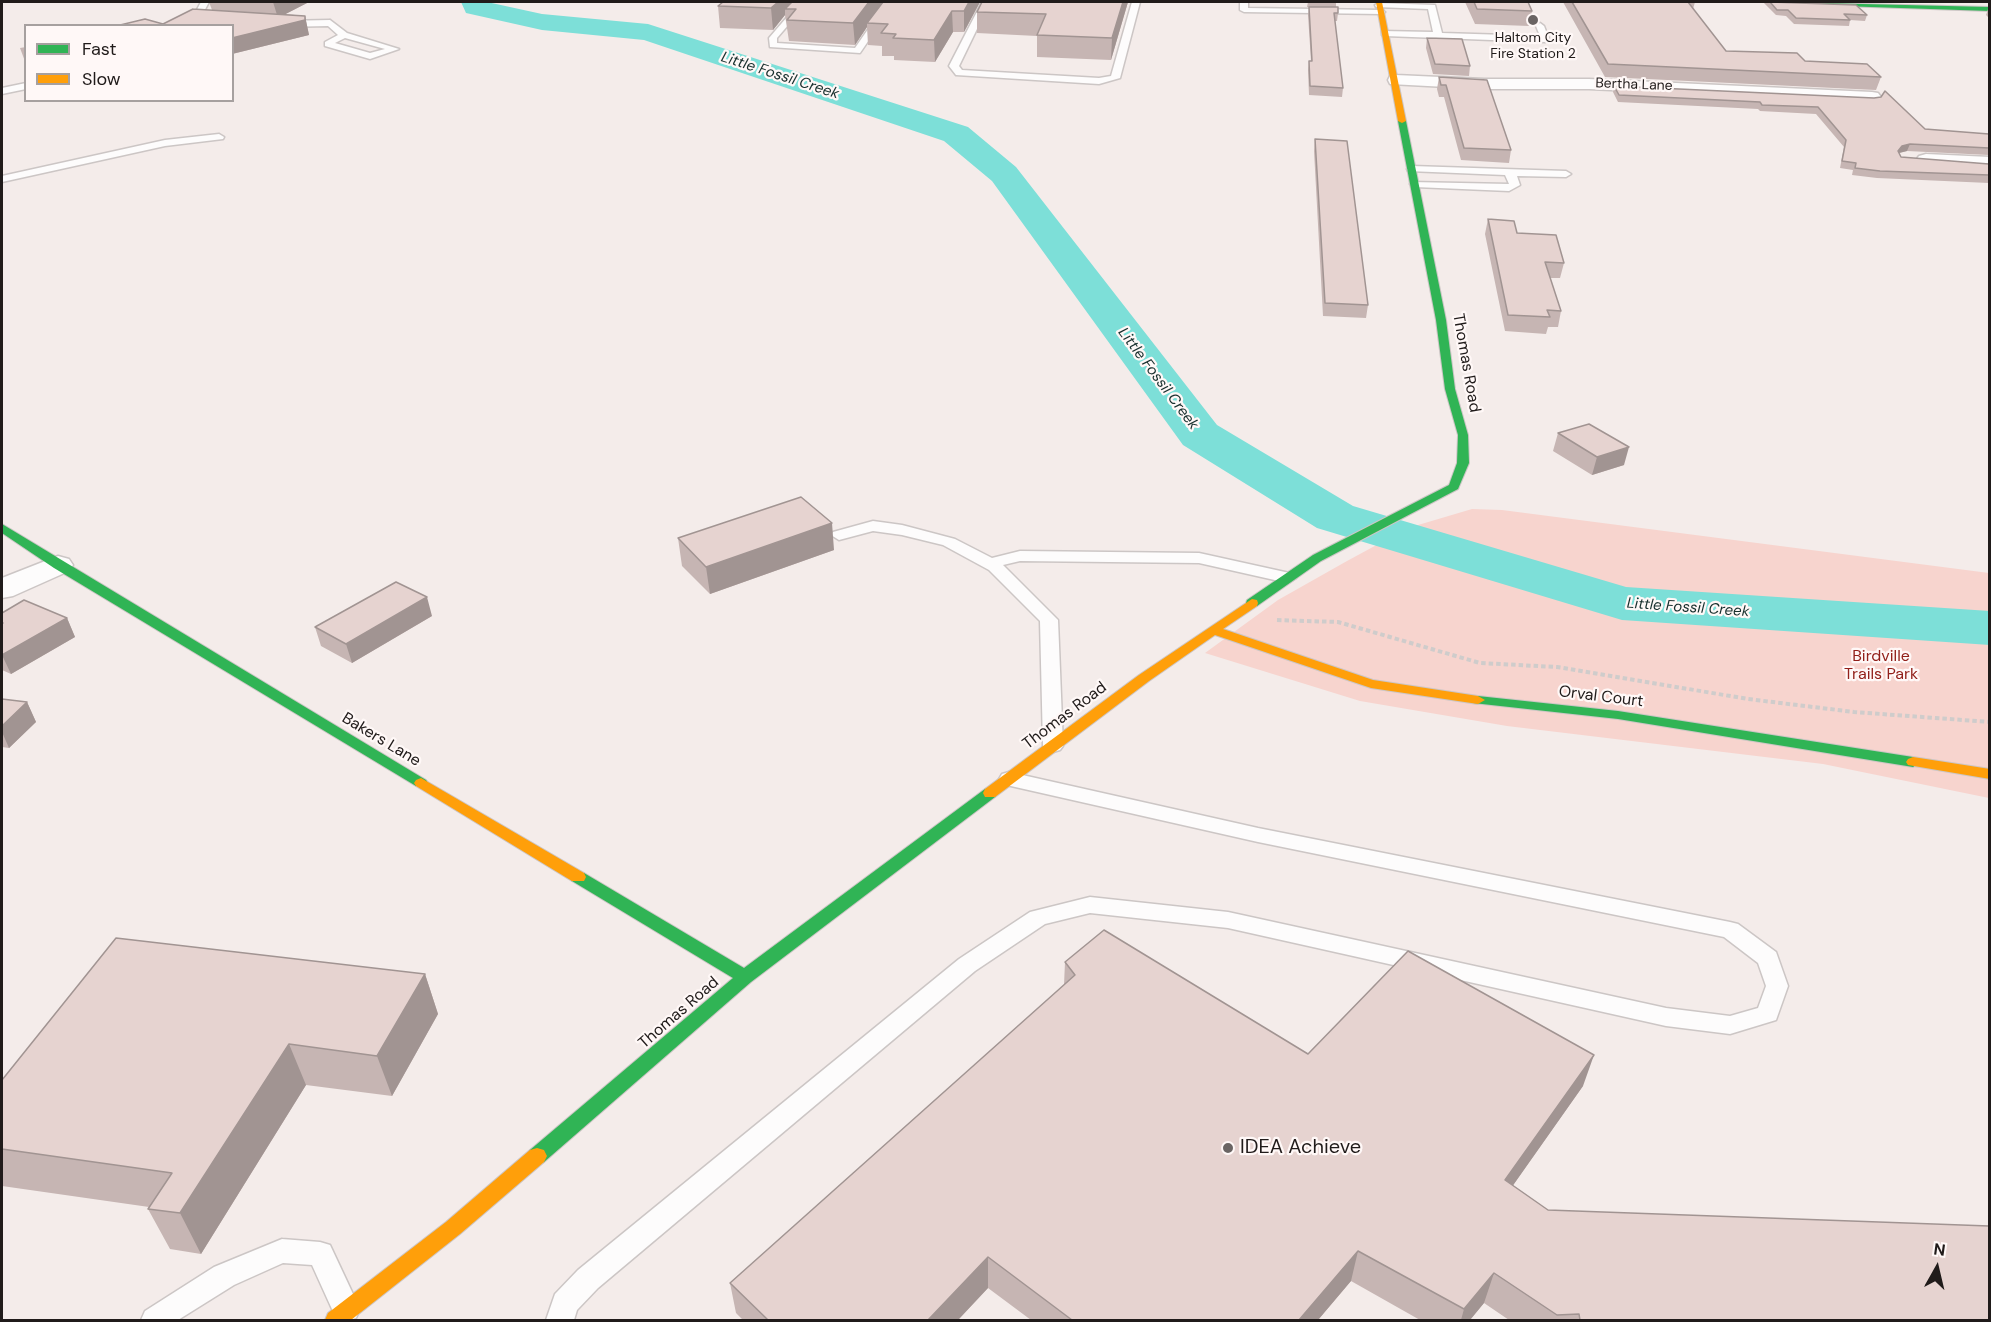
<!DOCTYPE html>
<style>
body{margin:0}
#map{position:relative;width:1991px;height:1322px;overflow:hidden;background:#f4ecea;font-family:"DM Sans",sans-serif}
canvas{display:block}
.frame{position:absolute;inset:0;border:3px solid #201b1a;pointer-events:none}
.legend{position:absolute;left:24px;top:24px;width:210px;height:78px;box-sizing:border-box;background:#fff8f7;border:2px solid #a6a09f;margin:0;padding:8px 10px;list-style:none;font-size:18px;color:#201b1a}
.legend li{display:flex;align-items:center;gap:12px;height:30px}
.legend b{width:30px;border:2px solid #a6a09f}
.north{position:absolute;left:1907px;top:1238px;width:60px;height:60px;-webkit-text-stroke:4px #fff8f7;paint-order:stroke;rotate:8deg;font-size:16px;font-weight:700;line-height:24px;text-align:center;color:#201b1a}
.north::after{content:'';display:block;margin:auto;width:21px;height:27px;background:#201b1a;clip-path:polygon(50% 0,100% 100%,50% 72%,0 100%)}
</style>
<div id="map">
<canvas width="1991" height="1322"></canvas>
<div class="frame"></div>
<ul class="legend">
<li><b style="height:8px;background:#30b455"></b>Fast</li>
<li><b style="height:8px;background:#ff9f0a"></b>Slow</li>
</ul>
<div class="north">N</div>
</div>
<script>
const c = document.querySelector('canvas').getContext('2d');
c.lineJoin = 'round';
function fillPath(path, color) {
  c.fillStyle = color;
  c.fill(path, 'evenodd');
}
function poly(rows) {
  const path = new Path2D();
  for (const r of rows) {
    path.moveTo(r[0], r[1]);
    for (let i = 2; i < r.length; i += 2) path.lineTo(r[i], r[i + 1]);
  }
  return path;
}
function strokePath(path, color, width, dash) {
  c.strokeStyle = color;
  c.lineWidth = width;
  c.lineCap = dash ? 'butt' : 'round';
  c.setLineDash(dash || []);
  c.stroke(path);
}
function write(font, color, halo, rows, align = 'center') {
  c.font = font + ' "DM Sans",sans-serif';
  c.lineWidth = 4.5;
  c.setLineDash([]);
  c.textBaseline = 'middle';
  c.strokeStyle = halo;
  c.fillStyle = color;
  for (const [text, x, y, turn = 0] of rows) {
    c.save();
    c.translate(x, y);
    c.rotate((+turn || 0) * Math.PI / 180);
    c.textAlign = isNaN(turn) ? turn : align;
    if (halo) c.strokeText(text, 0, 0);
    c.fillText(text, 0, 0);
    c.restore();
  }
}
fillPath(poly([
 [1472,509,1502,510,1989,573,1989,798,1823,764,1507,726,1360,701,1205,653,1278,600,1347,561,1408,528]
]), '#f7d4ce');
fillPath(poly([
 [461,2,487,2,542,14,648,24,968,127,1016,167,1217,425,1353,506,1626,587,1990,611,1990,645,1622,620,1317,528,1183,445,992,181,944,141,644,40,542,30,466,13,461,2]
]), '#7ddfd8');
const lane = poly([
 [201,2,209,2,201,17,213,19,213,23,192,19,201,2],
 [800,2,808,2,777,38,777,43,855,48,887,2,895,2,860,53,770,47,769,38,800,2],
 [982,2,990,2,959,66,962,70,1099,78,1111,76,1132,2,1140,2,1120,78,1099,84,956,75,949,66,982,2],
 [1240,2,1248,2,1248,8,1381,10,1385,12,1381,14,1244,12,1240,10,1240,2],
 [1379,3,1435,5,1442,33,1540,36,1536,26,1540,23,1544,26,1549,39,1545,42,1385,36,1382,35,1382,31,1433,32,1428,9,1376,7,1375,5,1379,3],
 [330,20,347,33,399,49,370,59,325,46,325,42,338,35,328,26,282,27,278,24,282,21,330,20],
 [345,38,385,49,370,53,335,43,345,38],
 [26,83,26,89,2,94,2,88,26,83],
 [219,134,224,137,223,139,165,146,2,182,2,176,165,140,219,134],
 [1412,166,1566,171,1571,174,1566,177,1517,176,1520,185,1509,191,1415,187,1410,184,1411,182,1509,184,1505,175,1408,171,1407,169,1412,166],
 [873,521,902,525,955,539,992,558,1020,551,1199,553,1294,574,1296,578,1288,583,1199,563,1020,561,1003,565,1058,620,1063,746,1060,750,1053,752,1046,750,1043,746,1040,621,989,570,943,545,902,535,873,531,839,540,831,535,833,532,873,521],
 [1009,772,1258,828,1730,922,1738,924,1776,952,1788,986,1776,1020,1730,1034,1666,1026,1228,928,1090,913,1045,924,975,971,598,1288,577,1310,574,1320,546,1320,555,1294,578,1270,959,959,1030,912,1090,897,1228,912,1666,1008,1730,1016,1758,1008,1766,986,1758,963,1724,937,1258,842,1002,784,999,779,1002,774,1009,772],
 [282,1239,320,1242,330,1245,360,1309,356,1318,350,1320,336,1318,312,1265,283,1263,234,1285,178,1320,141,1320,145,1311,214,1267,282,1239]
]);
const street = poly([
 [1396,75,1484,79,1589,79,1872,92,1878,93,1881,97,1878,101,1872,102,1589,89,1484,89,1390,84,1388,80,1390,76,1396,75],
 [1926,154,1990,157,1990,169,1919,164,1916,160,1919,156,1926,154],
 [58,556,69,559,73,565,69,571,13,596,2,598,2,578,58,556]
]);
const fast = poly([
 [1778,2,1990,7,1990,11,1781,4,1778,2],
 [1402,119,1406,121,1446,320,1455,389,1468,435,1469,463,1458,489,1321,561,1257,606,1247,606,1246,603,1247,600,1313,555,1449,485,1457,463,1458,435,1445,389,1436,320,1398,121,1402,119],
 [2,524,426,780,428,783,426,786,416,786,54,568,2,533,2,524],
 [1478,696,1618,711,1913,757,1920,762,1913,767,1618,719,1473,703,1471,700,1478,696],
 [990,788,995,789,997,793,995,797,751,982,544,1162,537,1164,530,1162,527,1156,530,1150,733,978,572,881,570,877,572,873,584,873,744,968,985,789,990,788]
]);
const slow = poly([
 [1376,2,1382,2,1406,121,1402,123,1398,121,1376,2],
 [1252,599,1257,600,1258,603,1257,606,1223,629,1373,680,1478,696,1485,700,1478,704,1371,688,1215,635,1149,681,995,797,985,797,983,793,985,789,1139,675,1252,599],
 [1913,757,1990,769,1990,779,1908,765,1906,762,1908,759,1913,757],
 [421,778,584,873,586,877,584,881,572,881,416,786,414,783,416,780,421,778],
 [537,1148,544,1150,547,1156,544,1162,460,1234,351,1320,325,1320,328,1313,446,1222,530,1150,537,1148]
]);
strokePath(lane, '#ccc6c5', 3);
strokePath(street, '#ccc6c5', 3);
strokePath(fast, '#ccc6c5', 2);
strokePath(slow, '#ccc6c5', 2);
strokePath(poly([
 [1277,620,1338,622,1480,663,1557,667,1748,699,1854,712,1990,722]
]), '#cfcccb', 4, [4.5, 3]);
fillPath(lane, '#fdfcfc');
fillPath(street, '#fdfcfc');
fillPath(fast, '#30b455');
fillPath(slow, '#ff9f0a');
fillPath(poly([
 [209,2,309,2,285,14,305,16,309,35,232,54,232,26,212,10],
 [723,2,980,2,964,32,953,32,935,62,894,60,894,56,882,56,882,46,868,45,867,27,855,45,789,41,785,15,773,30,720,28,718,6],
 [1128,2,1111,60,1037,57,1037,36,977,33,977,12],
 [1308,2,1336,2,1336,7,1307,7],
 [1465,2,1528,2,1532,11,1529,26,1475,24],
 [1563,2,1695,2,1693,9,1726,51,1805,61,1881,77,1876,90,1605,77],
 [1763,2,1781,2,1867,15,1865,21,1850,20,1849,26,1794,24,1786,16,1776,15],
 [1309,7,1338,13,1337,21,1335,21,1343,88,1342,97,1309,95,1308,70,1309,61,1311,61,1308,15],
 [1988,9,1989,9,1989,18,1986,15],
 [1427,38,1470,66,1469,76,1433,74,1426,48],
 [26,47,26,64,20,48],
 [1439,77,1511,150,1509,163,1461,160,1444,97,1439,97,1437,89],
 [1614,86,1874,98,1925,129,1989,134,1989,155,1907,151,1899,153,1901,157,1989,164,1989,183,1877,178,1852,175,1853,170,1840,168,1844,147,1816,114,1760,111,1758,109,1618,102,1613,92],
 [1315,139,1368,305,1366,318,1323,316,1314,151],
 [1488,219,1517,233,1564,263,1560,278,1550,278,1561,311,1558,327,1548,327,1546,334,1505,331,1485,234],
 [1558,433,1624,465,1592,475,1553,451],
 [678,538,834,550,710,594,682,566],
 [2,613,67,618,75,637,11,674,2,670],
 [432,616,352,663,321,646,315,627],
 [2,699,27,702,36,722,9,748,2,747],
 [1065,962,1308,1054,1583,1086,1513,1185,1548,1210,1989,1320,1509,1320,1484,1303,1470,1320,1420,1320,1351,1281,1318,1320,1031,1320,988,1288,958,1320,743,1320,736,1313,730,1283,1064,985],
 [425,974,438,1014,392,1096,306,1085,201,1254,170,1249,148,1209,149,1207,2,1186,2,1080]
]), '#c6b5b3');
fillPath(poly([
 [273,2,309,2,278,18],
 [778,2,797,2,785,9,785,15,773,30,771,8],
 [869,2,885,2,867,23,867,27,855,45,853,23],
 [969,2,980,2,964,32,964,11],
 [1123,2,1128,2,1111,60,1112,38],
 [952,11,953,32,935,62,934,40],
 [305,16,309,35,232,54,232,38],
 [1910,144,1907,151,1899,153,1895,158,1898,151,1902,146],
 [1629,447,1624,465,1592,475,1597,457],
 [832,523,834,550,710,594,706,567],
 [427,597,432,616,352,663,346,644],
 [67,618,75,637,11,674,2,655],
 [27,702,36,722,9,748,2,732,2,726],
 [425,974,438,1014,392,1096,377,1056],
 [289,1044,306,1085,201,1254,180,1213],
 [1594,1055,1583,1086,1495,1211,1505,1180],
 [1358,1251,1351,1281,1318,1320,1299,1320],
 [988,1257,988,1288,958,1320,928,1320],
 [1494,1273,1484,1303,1470,1320,1461,1320,1464,1309]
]), '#a19492');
const building = poly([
 [723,2,778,2,771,8,718,6,723,2],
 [792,2,869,2,853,23,787,20,796,9,785,9,792,2],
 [883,2,969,2,964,11,952,11,934,40,893,38,896,34,881,33,888,24,867,23,883,2],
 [982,2,1123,2,1112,38,1037,35,1046,14,977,12,982,2],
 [1474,2,1528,2,1532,11,1477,9,1474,2],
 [1572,2,1688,2,1726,51,1797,53,1805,61,1867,64,1881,77,1608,64,1572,2],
 [1770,2,1856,5,1867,15,1844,14,1850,20,1796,18,1788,10,1777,10,1770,2],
 [1309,7,1338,7,1338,13,1334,13,1343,88,1310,86,1309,61,1312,61,1309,7],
 [193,9,305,16,305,20,232,38,232,26,116,26,145,19,163,24,193,9],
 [1427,38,1462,39,1470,66,1435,64,1427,38],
 [1439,77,1487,80,1511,150,1464,148,1446,85,1441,85,1439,77],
 [1614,86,1874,98,1881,97,1885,91,1925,129,1989,134,1989,148,1910,144,1902,146,1898,151,1901,157,1989,164,1989,175,1880,171,1855,168,1856,163,1842,161,1846,140,1818,107,1762,105,1760,102,1619,95,1614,86],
 [1315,139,1347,141,1368,305,1325,303,1315,139],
 [1488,219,1514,221,1517,233,1556,235,1564,263,1545,262,1561,311,1547,310,1550,317,1508,315,1488,219],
 [1589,424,1629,447,1597,457,1558,433,1589,424],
 [801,497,832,523,706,567,678,538,801,497],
 [396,582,427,597,346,644,315,627,396,582],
 [24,600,67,618,2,655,2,624,3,623,2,622,2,613,24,600],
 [2,699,27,702,2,726,2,699],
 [1104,930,1308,1054,1408,951,1594,1055,1505,1180,1548,1210,1989,1226,1989,1320,1580,1320,1579,1314,1557,1315,1494,1273,1464,1309,1358,1251,1299,1320,1072,1320,988,1257,928,1320,768,1320,730,1283,1075,975,1065,962,1104,930],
 [116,938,425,974,377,1056,289,1044,180,1213,148,1209,172,1173,2,1149,2,1080,116,938]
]);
fillPath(building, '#e6d3d0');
strokePath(building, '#a19492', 1.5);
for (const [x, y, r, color] of [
 [1533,20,6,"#6a6463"],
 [1228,1148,6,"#6a6463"]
]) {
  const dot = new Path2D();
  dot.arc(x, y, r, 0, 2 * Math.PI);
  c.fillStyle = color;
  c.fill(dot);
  strokePath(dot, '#fff8f7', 2);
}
write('14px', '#201b1a', '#fff8f7', [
 ["Haltom City",1533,38],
 ["Fire Station 2",1533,54]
]);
write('14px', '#201b1a', '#fff8f7', [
 ["Bertha Lane",1634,85,2]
]);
write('italic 15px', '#172f2d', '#fff8f7', [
 ["Little Fossil Creek",780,76,18],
 ["Little Fossil Creek",1158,379,53],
 ["Little Fossil Creek",1688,608,4]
]);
write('16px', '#201b1a', '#fff8f7', [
 ["Thomas Road",1466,363,80],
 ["Orval Court",1601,697,7],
 ["Thomas Road",1065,716,-37],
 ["Bakers Lane",381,740,31],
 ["Thomas Road",679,1013,-41]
]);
write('16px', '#92201a', '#fff8f7', [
 ["Birdville",1881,657],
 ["Trails Park",1881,675]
]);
write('20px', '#201b1a', '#fff8f7', [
 ["IDEA Achieve",1240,1148]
], 'left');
</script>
